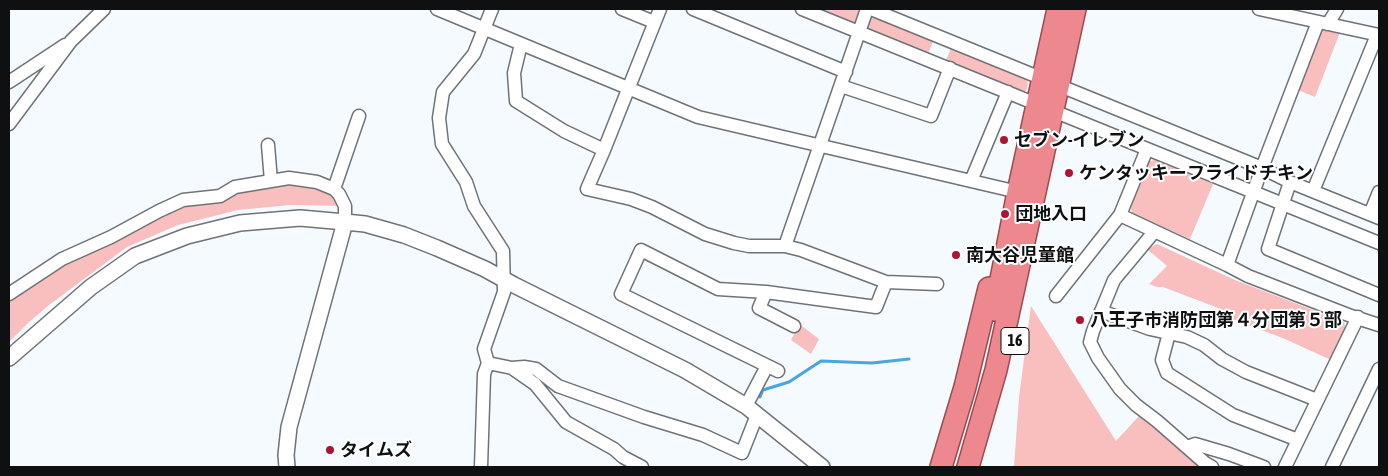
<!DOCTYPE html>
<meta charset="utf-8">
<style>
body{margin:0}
#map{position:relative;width:1388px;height:476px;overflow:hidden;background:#f5fafe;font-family:"Asap Condensed",sans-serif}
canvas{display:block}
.frame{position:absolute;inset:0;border:10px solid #0e1012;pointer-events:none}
</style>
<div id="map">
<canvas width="1388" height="476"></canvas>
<div class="frame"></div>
</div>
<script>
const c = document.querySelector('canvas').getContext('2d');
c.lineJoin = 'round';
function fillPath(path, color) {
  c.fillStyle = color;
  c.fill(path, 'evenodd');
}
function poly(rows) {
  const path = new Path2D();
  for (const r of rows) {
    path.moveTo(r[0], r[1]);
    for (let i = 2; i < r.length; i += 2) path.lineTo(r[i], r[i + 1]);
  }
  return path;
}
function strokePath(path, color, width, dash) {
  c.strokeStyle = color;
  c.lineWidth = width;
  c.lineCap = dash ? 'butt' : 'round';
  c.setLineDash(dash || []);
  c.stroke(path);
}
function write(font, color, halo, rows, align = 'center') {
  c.font = font + ' "Asap Condensed","Noto Sans JP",sans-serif';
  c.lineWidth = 4;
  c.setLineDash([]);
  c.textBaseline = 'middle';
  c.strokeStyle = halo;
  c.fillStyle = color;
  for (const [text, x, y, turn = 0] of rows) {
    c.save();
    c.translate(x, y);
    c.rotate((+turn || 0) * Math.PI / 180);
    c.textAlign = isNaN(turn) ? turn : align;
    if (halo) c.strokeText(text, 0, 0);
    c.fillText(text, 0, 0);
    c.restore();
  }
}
fillPath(poly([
 [810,9,868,9,1026,76,1028,84,1026,91,1021,93],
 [934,39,952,46,945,62,928,54],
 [1318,22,1342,27,1315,97,1293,88],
 [1154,160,1213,184,1190,239,1132,213,1130,205,1146,163],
 [317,182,345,206,290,205,238,210,178,225,127,247,49,305,29,322,9,342,9,294,159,211,235,187],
 [1157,244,1235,280,1344,322,1346,330,1331,360,1285,339,1225,316,1221,309,1163,287,1157,287,1149,284,1167,266,1147,249],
 [1031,306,1116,441,1139,416,1213,467,1014,467,1019,397],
 [799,324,819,339,811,354,791,340]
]), '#f9bebe');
strokePath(poly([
 [760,397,763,390,789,382,821,361,872,363,909,359]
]), '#48a6e1', 3);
const minor = poly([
 [437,9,698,117,1018,192],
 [622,9,654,22],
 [660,9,604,150,587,189,631,199,652,207,705,234,734,243,749,246,785,246,801,250,886,282,937,284],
 [693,9,846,72],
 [802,9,1379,243],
 [871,9,1262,168,1290,182,1379,218],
 [1259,9,1379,35],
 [1328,24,1337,9],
 [521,44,514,73,516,101,564,131,604,150],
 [9,82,65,45],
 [841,86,931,116,950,68],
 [9,124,71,41,104,9],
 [268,145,271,181],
 [971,181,1008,92],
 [1290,182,1268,249,1379,295],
 [334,189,359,116],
 [1313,191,1377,35],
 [1370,214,1379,192],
 [1120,215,1227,265,1248,276,1351,316,1379,325],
 [1154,232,1114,280,1093,331,1090,342,1098,358,1120,389,1136,405,1157,421,1205,463,1212,467],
 [785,246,867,9],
 [1227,265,1262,168,1318,22],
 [766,292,759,308,794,326],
 [9,294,62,259,111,237,159,211,183,200,220,196,235,187,289,178,317,182,334,189,339,194,345,206,345,222],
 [1056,296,1120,215,1147,149],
 [1101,311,1150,329,1187,337,1204,345,1222,359,1246,372,1317,400],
 [1169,333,1162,360,1167,373,1233,415,1298,440],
 [488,363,512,368,535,384,566,422,614,449,623,457,642,467],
 [512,368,524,367,536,369,558,386,644,417,703,435,742,453,757,415],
 [778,371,621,294,641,250,718,289,766,292,876,307,886,282],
 [746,406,767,366],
 [1187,447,1195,444,1229,454,1264,467],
 [481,467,484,374,488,363,484,349,504,292,503,251,474,206,466,182,442,144,439,118,443,92,474,54,492,9],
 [1285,467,1358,317],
 [1332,467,1379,369]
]);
const tertiary = poly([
 [9,358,91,287,135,256,187,236,240,223,300,218,345,222,365,224,404,235,437,248,485,269,514,285,685,370,746,406,822,467],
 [287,467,286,455,289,427,345,222]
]);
const trunk = poly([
 [995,310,1018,192,1058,9],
 [941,467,965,387,989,288],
 [968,467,996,370,1075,9]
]);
strokePath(minor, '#6f7377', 15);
strokePath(tertiary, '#6f7377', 18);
strokePath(trunk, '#9b4b50', 24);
strokePath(minor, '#fff', 12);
strokePath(tertiary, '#fff', 15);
strokePath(trunk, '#ec888e', 21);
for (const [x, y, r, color] of [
 [1004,140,5,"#ab1533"],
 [1069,173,5,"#ab1533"],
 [1005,214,5,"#ab1533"],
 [956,255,5,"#ab1533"],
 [1080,320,5,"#ab1533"],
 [330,450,5,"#ab1533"]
]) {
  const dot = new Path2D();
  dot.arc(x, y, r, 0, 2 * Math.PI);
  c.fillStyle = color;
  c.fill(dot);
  strokePath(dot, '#fff', 2);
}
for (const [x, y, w] of [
 [1015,341,28]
]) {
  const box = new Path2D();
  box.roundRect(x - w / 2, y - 13.5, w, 27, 4);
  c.fillStyle = '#fff';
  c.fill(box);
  strokePath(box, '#0e1012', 1);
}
write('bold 16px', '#0e1012', null, [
 ["16",1015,341]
]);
write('bold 18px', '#0e1012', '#fff', [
 ["セブン-イレブン",1014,140],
 ["ケンタッキーフライドチキン",1079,173],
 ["団地入口",1015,214],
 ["南大谷児童館",966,255],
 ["八王子市消防団第４分団第５部",1090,320],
 ["タイムズ",340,450]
], 'left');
</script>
